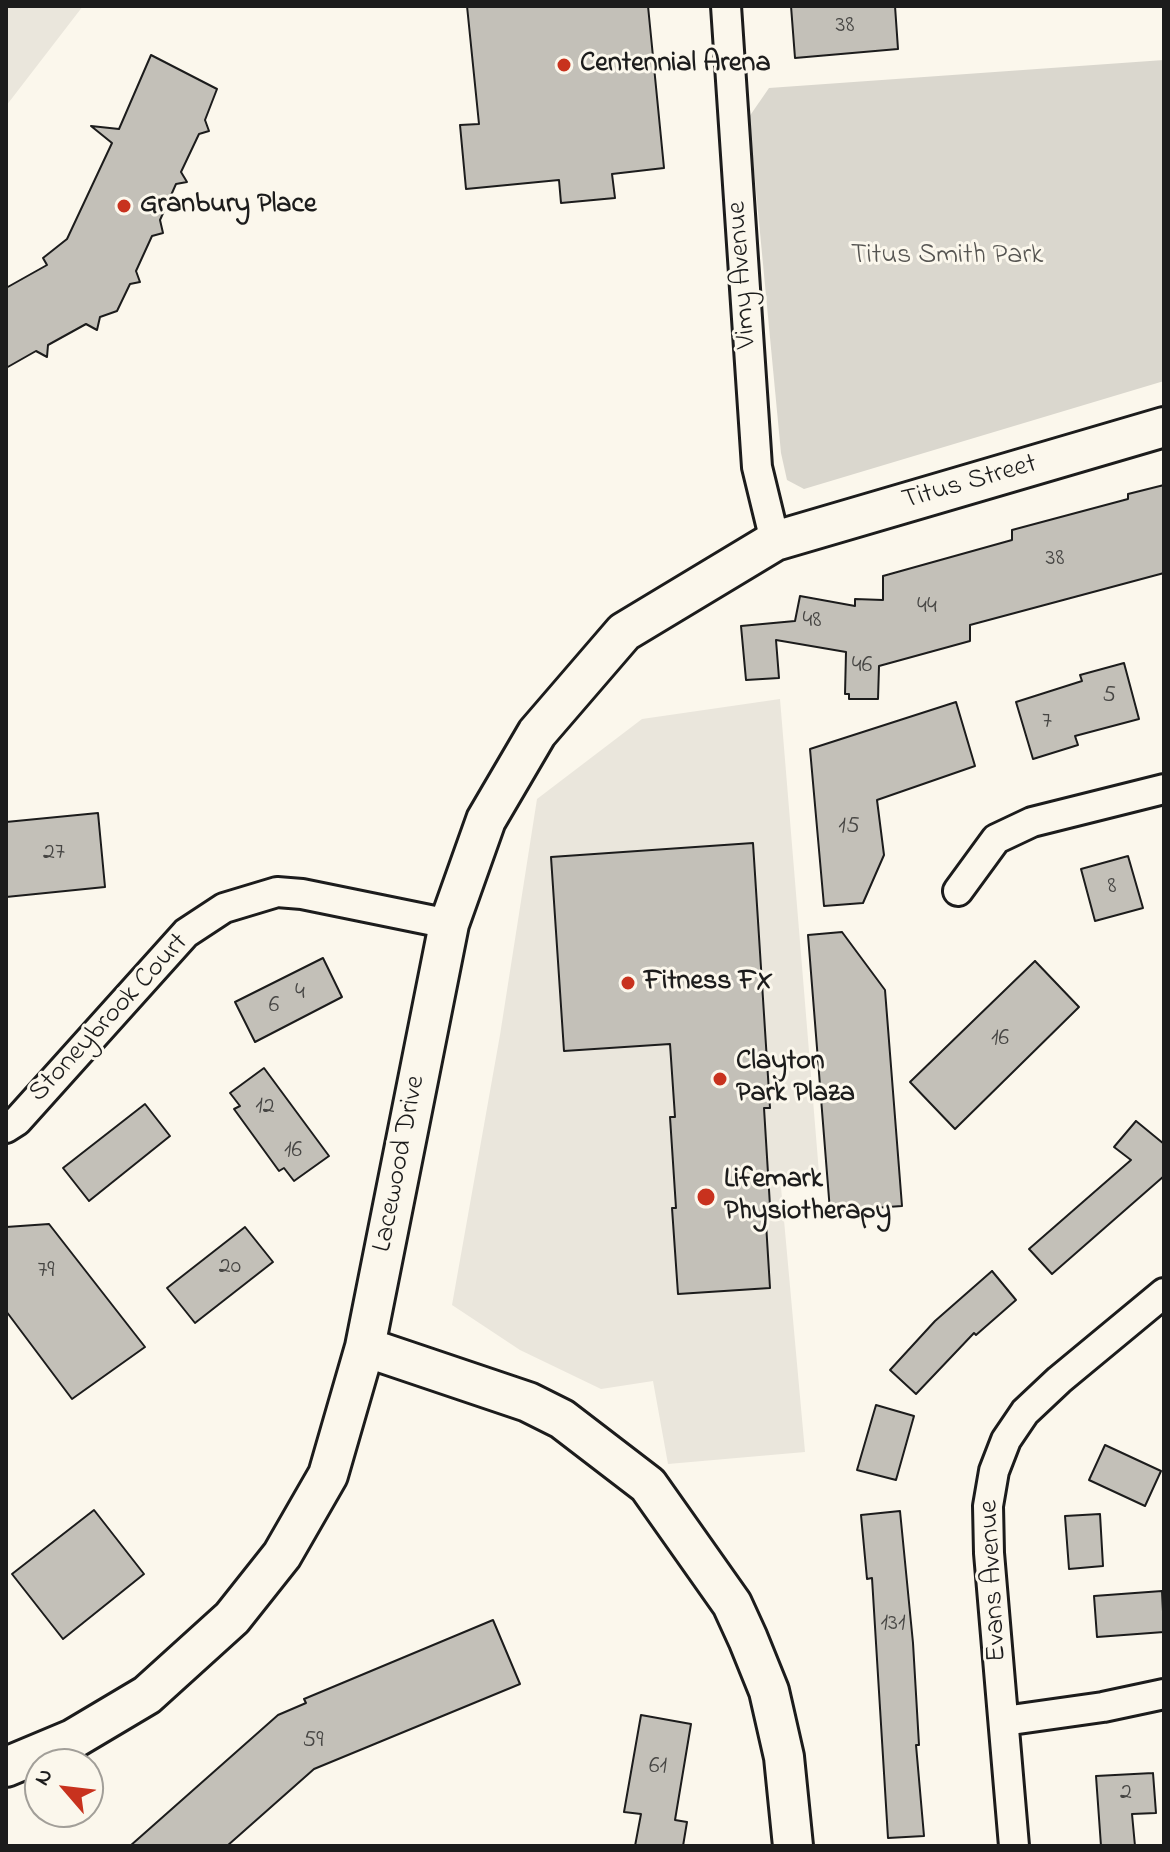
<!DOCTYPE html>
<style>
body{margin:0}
#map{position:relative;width:1170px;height:1852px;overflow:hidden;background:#fbf7ec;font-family:"Indie Flower",sans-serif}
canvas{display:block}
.frame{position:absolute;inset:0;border:8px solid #1c1c1c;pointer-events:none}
.north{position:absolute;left:24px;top:1748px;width:80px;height:80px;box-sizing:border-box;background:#fbf7ec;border:2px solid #a29f99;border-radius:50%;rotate:298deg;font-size:22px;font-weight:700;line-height:32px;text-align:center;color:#1c1c1c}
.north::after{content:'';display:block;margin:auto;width:28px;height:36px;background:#c8321e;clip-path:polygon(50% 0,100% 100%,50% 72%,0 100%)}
</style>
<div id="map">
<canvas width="1170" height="1852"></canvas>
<div class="frame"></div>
<div class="north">N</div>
</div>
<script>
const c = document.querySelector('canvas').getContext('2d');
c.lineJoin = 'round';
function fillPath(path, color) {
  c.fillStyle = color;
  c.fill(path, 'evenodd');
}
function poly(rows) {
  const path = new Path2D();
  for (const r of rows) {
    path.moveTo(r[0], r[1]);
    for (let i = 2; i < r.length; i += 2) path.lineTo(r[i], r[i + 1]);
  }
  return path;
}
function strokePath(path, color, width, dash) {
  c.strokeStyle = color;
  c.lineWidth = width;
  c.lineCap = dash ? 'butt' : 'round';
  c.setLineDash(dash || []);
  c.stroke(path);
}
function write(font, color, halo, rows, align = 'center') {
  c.font = font + ' "Indie Flower",sans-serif';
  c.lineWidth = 6;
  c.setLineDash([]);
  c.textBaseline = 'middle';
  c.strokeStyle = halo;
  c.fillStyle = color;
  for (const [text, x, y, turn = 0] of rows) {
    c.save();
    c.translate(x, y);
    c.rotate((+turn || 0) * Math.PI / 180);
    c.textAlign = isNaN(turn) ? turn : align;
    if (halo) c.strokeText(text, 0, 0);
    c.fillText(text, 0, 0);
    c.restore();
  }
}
fillPath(poly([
 [6,6,83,6,6,106],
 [780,699,820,1185,781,1187,805,1452,668,1464,653,1381,601,1389,520,1350,452,1305,500,1035,537,799,642,719]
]), '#eae6dc');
fillPath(poly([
 [1164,60,1164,381,804,489,787,480,781,453,749,117,769,88]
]), '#dad7ce');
const building = poly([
 [467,6,648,6,664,168,612,174,615,198,561,203,559,180,466,189,460,125,479,124,467,6],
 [791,6,895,6,898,49,795,58,791,6],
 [151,55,217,89,205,120,209,131,199,134,181,172,187,182,176,184,160,220,163,233,152,236,136,271,140,282,130,284,117,311,100,317,97,330,86,324,48,345,47,357,36,351,6,368,6,288,47,265,43,258,67,239,112,143,91,126,119,129,151,55],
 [1164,485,1164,573,970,625,970,641,879,666,878,699,849,699,849,694,845,694,846,652,776,640,779,678,746,680,741,626,795,621,800,596,855,606,855,599,883,600,883,576,1012,540,1012,530,1128,499,1128,494,1164,485],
 [1124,663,1139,719,1075,736,1078,745,1033,759,1016,702,1082,681,1080,675,1124,663],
 [956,702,975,766,877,800,884,855,863,903,824,906,810,749,956,702],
 [98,813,105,887,6,897,6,822,98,813],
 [753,843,770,1108,764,1108,770,1206,765,1207,770,1288,678,1294,672,1208,676,1208,670,1117,675,1117,670,1044,564,1051,551,857,753,843],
 [1128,856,1143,908,1095,921,1081,869,1128,856],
 [842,932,885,990,902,1206,830,1211,808,935,842,932],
 [323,958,342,997,255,1042,235,1002,323,958],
 [1035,961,1079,1007,955,1129,910,1082,1035,961],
 [264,1068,329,1156,294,1181,284,1168,279,1171,234,1109,240,1106,230,1093,264,1068],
 [145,1104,170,1136,89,1201,63,1168,145,1104],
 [1136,1121,1164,1144,1164,1176,1052,1274,1029,1249,1131,1160,1114,1147,1136,1121],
 [49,1224,145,1347,72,1399,6,1311,6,1227,49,1224],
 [245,1227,273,1262,195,1323,167,1288,245,1227],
 [992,1271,1016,1300,976,1335,974,1333,916,1394,890,1370,935,1321,992,1271],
 [876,1405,914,1416,896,1480,857,1470,876,1405],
 [1105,1445,1161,1471,1145,1506,1089,1480,1105,1445],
 [94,1510,144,1574,63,1639,12,1574,94,1510],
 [900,1511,913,1643,919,1745,916,1745,924,1836,888,1838,872,1578,867,1579,861,1515,900,1511],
 [1100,1514,1103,1566,1069,1569,1065,1516,1100,1514],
 [1162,1591,1164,1632,1097,1637,1094,1596,1162,1591],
 [493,1620,520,1684,314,1769,227,1846,130,1846,278,1715,306,1703,304,1699,493,1620],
 [641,1715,691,1724,675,1820,687,1822,683,1846,635,1846,641,1814,624,1812,641,1715],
 [1153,1773,1156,1813,1132,1814,1135,1846,1101,1846,1096,1776,1153,1773]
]);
fillPath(building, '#c3c0b8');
strokePath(building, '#1c1c1c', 2);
const street = poly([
 [726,6,757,467,775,541],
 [958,891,996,839,1032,822,1164,789],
 [6,1128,17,1121,186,933,224,908,277,892,302,894,449,924],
 [1004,1721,1103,1707,1164,1694],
 [1014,1846,989,1553,988,1506,994,1471,1006,1440,1025,1412,1059,1380,1164,1293]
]);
const secondary = poly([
 [365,1347,528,1402,562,1419,648,1485,732,1604,748,1639,769,1691,784,1757,793,1846],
 [6,1767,73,1739,147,1695,232,1618,282,1555,328,1475,365,1347,449,924,486,820,537,733,624,632,775,541,1164,427]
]);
strokePath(street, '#1c1c1c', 34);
strokePath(secondary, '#1c1c1c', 44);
strokePath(street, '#fbf7ec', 28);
strokePath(secondary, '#fbf7ec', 38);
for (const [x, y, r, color] of [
 [564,65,8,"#c8321e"],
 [124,206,8,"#c8321e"],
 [628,983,8,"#c8321e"],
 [720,1079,8,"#c8321e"],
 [706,1197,10,"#c8321e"]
]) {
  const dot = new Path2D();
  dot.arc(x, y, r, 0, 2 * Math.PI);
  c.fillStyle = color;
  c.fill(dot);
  strokePath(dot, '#fbf7ec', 3);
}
write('24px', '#464543', null, [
 ["38",845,27],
 ["38",1055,560],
 ["44",927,608],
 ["48",812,622],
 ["46",862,667],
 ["5",1109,697],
 ["7",1047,723],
 ["15",849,828],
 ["27",54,854],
 ["8",1112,888],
 ["4",300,994],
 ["6",274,1007],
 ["16",1000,1040],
 ["12",265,1108],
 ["16",293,1152],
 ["20",230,1268],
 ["79",46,1272],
 ["131",893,1625],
 ["59",313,1742],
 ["61",658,1768],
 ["2",1126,1794]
]);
write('bold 28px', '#1c1c1c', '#fbf7ec', [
 ["Centennial Arena",580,65],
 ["Granbury Place",140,206],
 ["Fitness FX",644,983],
 ["Clayton",736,1063],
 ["Park Plaza",736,1095],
 ["Lifemark",724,1181],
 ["Physiotherapy",724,1213]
], 'left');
write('28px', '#555451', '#fbf7ec', [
 ["Titus Smith Park",947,257]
]);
write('28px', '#1c1c1c', '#fbf7ec', [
 ["Vimy Avenue",744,275,-94],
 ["Titus Street",970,484,-16],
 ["Stoneybrook Court",110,1019,-47],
 ["Lacewood Drive",401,1164,-79],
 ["Evans Avenue",995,1581,-93]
]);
</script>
